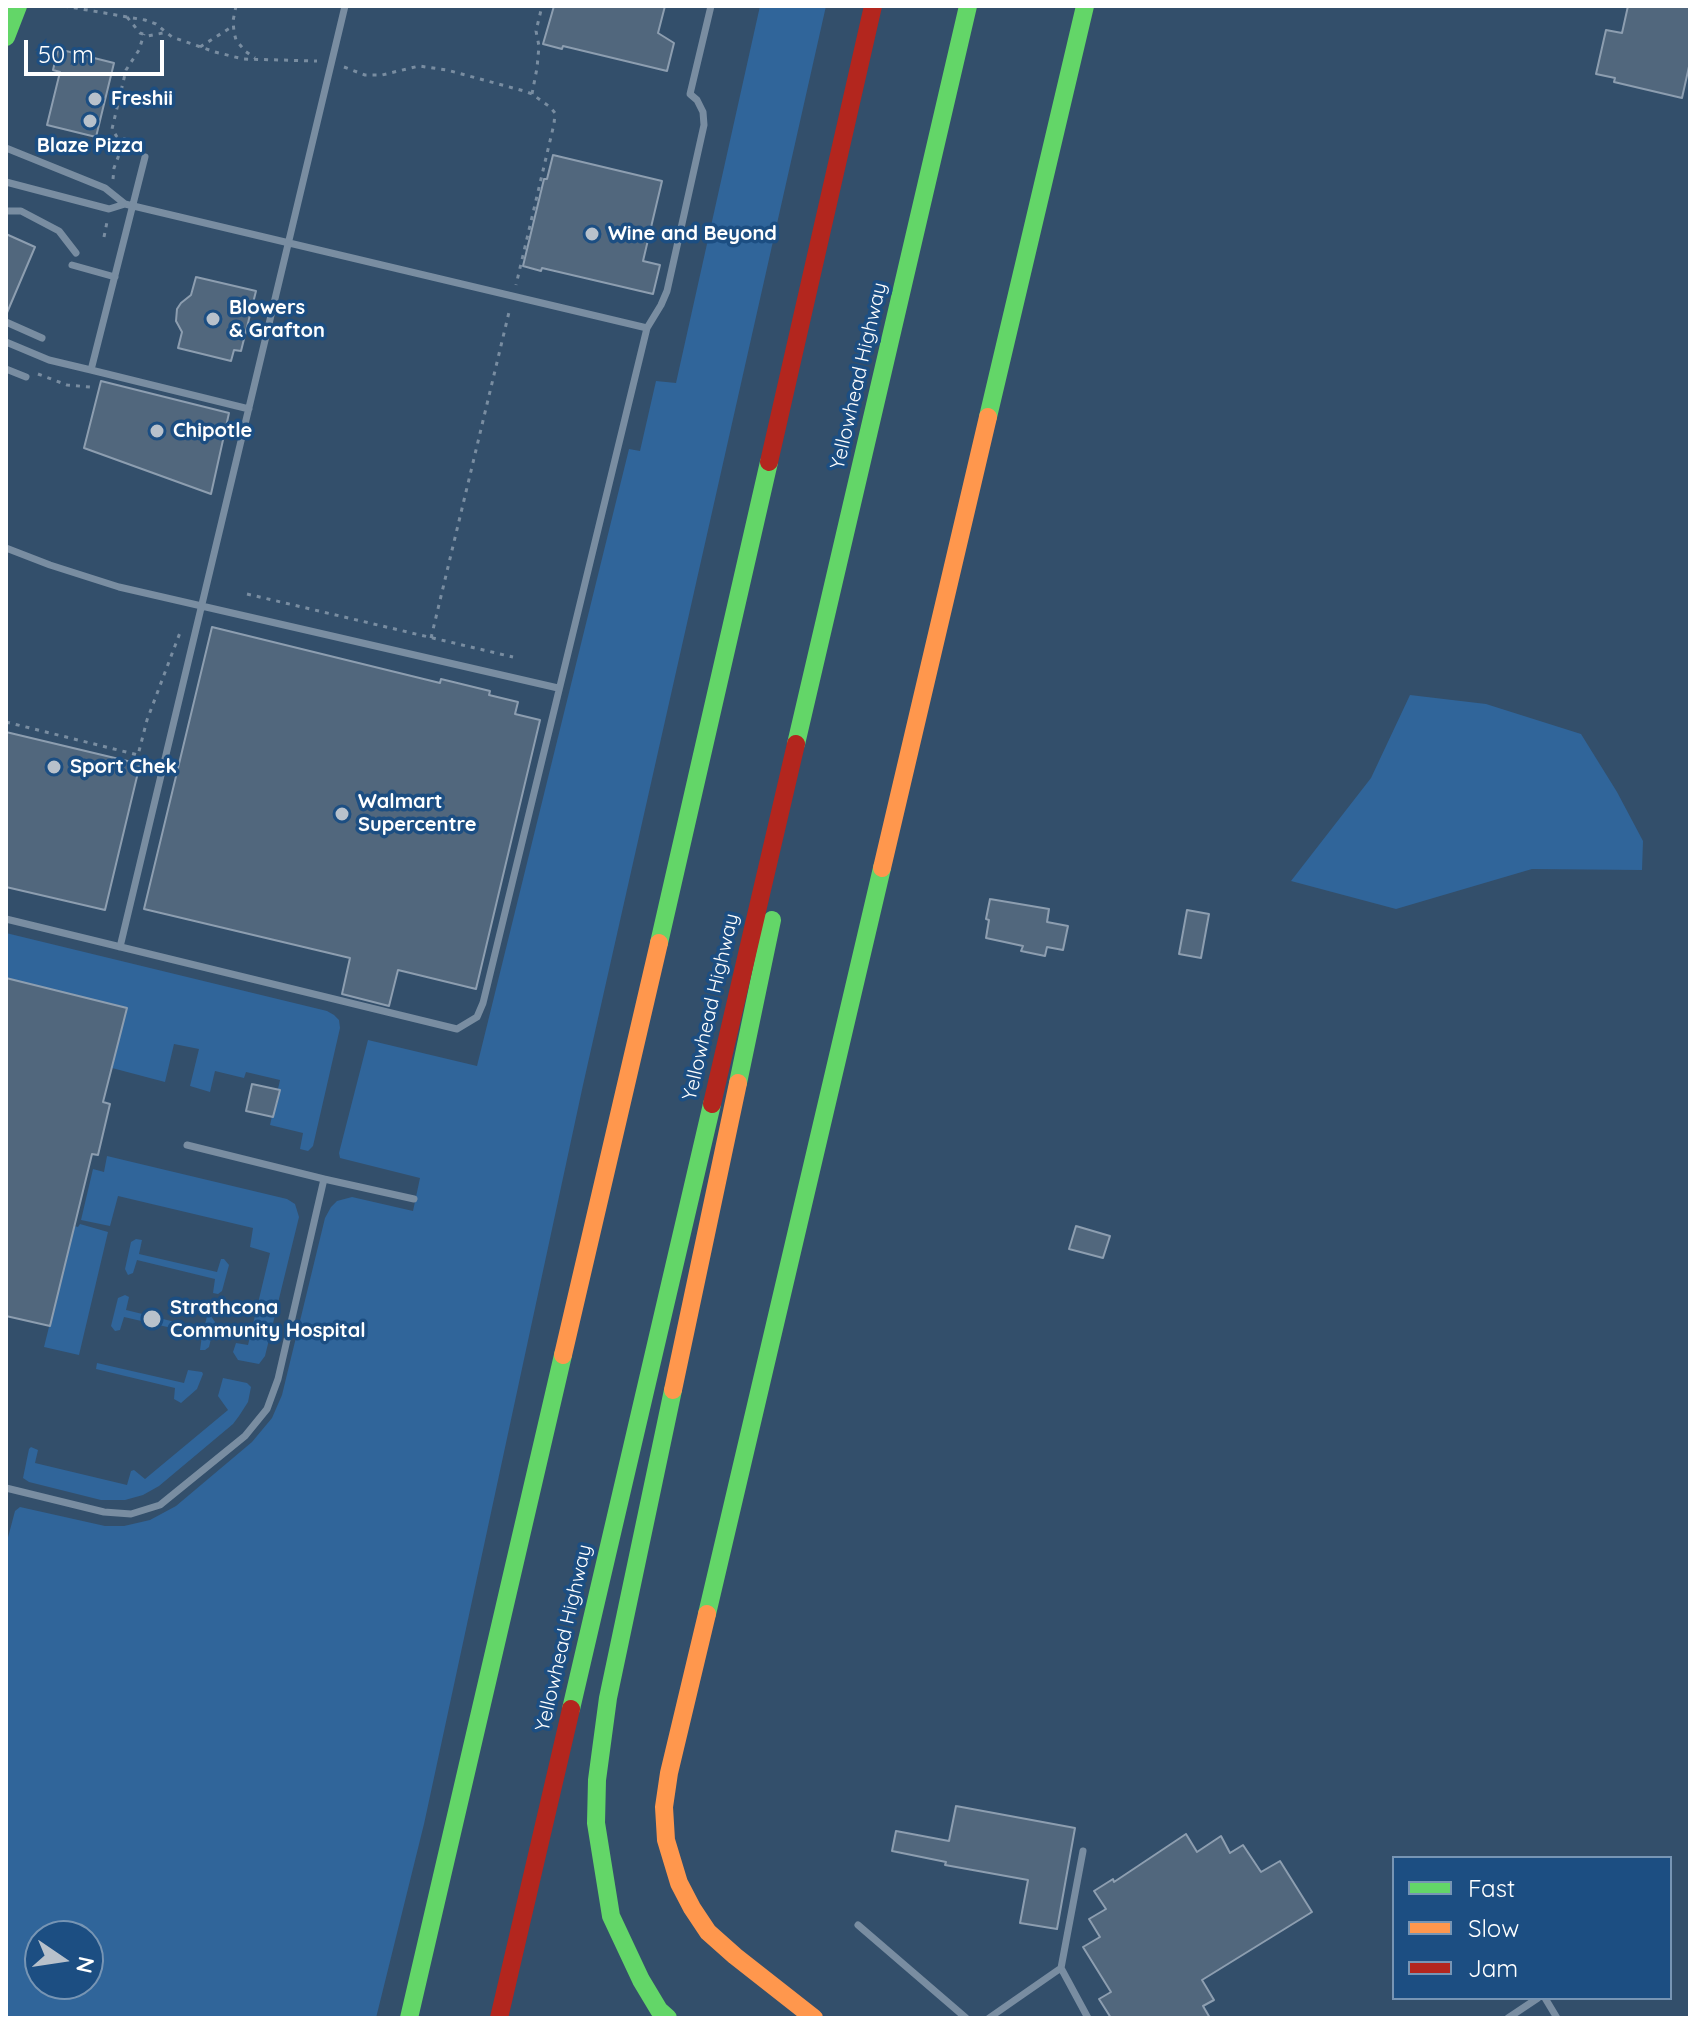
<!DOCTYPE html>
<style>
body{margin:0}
#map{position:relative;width:1696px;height:2024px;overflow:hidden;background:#334f6b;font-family:Quicksand,sans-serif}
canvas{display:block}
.frame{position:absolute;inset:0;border:8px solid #fff;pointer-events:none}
.legend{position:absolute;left:1392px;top:1856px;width:280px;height:144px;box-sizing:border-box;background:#1c4e82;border:2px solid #7795b4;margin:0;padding:10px 14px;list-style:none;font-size:24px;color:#fff}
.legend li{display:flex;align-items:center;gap:16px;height:40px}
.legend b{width:40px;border:2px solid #7795b4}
.north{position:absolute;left:24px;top:1920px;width:80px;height:80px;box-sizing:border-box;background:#1c4e82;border:2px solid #7795b4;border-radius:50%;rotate:103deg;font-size:22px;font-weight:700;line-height:32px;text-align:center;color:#fff}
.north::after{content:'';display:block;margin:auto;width:28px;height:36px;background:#b8c1cb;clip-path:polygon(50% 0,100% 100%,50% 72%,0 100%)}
.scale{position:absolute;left:24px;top:40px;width:140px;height:36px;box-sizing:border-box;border:4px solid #fff;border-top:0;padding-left:10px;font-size:24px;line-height:28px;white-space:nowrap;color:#fff;-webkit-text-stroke:6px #1c4e82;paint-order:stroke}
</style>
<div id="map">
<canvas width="1696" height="2024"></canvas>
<div class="frame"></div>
<ul class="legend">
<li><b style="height:10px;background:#63d668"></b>Fast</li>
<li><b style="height:10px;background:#ff974d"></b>Slow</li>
<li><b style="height:10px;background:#b3261e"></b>Jam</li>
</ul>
<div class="north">N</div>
<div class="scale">50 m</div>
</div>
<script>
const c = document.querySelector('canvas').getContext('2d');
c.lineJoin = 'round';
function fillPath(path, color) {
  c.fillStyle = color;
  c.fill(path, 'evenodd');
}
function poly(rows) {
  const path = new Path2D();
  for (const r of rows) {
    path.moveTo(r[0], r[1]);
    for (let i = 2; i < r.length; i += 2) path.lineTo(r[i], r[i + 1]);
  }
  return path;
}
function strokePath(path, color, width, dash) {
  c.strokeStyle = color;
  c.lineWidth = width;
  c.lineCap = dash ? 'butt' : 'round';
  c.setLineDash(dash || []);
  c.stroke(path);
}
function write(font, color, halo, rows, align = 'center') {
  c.font = font + ' Quicksand,sans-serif';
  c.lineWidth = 7;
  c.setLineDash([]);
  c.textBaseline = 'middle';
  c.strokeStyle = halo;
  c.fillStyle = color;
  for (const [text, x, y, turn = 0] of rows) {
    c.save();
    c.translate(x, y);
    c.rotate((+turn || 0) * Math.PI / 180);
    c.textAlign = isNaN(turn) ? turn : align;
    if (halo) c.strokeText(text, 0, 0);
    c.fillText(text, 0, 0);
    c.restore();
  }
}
fillPath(poly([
 [760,6,826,6,583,1085,424,1824,376,2018,6,2018,6,1545,15,1511,20,1507,105,1526,124,1526,150,1520,176,1506,252,1442,272,1418,282,1395,325,1218,331,1207,337,1201,352,1197,413,1211,420,1178,340,1158,339,1153,368,1040,477,1066,629,449,640,451,656,381,676,383],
 [40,1936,88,1936,88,1984,40,1984],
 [1410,695,1486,704,1581,734,1617,792,1643,841,1642,870,1532,869,1396,909,1291,881,1371,778],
 [6,933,327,1011,334,1015,339,1020,340,1028,313,1146,308,1151,300,1149,303,1133,270,1125,280,1080,246,1072,244,1078,215,1071,210,1092,190,1086,199,1049,174,1044,165,1082,112,1068,127,1008,7,979],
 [107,1156,287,1199,295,1204,299,1217,265,1356,259,1364,238,1360,233,1352,236,1343,248,1345,270,1253,250,1247,253,1228,118,1196,110,1226,81,1220,93,1169,104,1172],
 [80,1224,108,1232,79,1355,44,1347,74,1226,78,1227],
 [136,1239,142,1240,139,1254,217,1272,221,1259,224,1259,229,1265,222,1291,218,1294,213,1293,215,1279,137,1260,133,1273,128,1275,125,1269,131,1242],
 [125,1295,129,1297,126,1310,204,1329,207,1316,211,1316,215,1322,209,1347,205,1350,200,1350,202,1335,124,1317,120,1330,115,1331,111,1326,118,1298],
 [97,1363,184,1383,188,1370,202,1372,203,1374,197,1389,181,1403,174,1399,175,1388,96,1369],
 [223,1378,247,1383,251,1387,248,1402,239,1416,233,1424,159,1486,143,1495,125,1500,101,1500,29,1482,23,1478,29,1449,31,1447,38,1450,35,1463,127,1485,131,1471,134,1470,145,1479,228,1410,218,1396]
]), '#30659a');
const building = poly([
 [554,6,665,6,658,33,674,43,667,71,563,46,562,49,543,44,554,6],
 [1628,6,1690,6,1690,62,1682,98,1614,82,1615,78,1596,74,1606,30,1622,33,1628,6],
 [58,49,114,63,96,137,47,125,60,72,53,70,58,49],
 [553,155,662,181,643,261,660,265,653,294,542,268,541,271,523,266,544,179,547,179,553,155],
 [6,234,35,247,6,315,6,234],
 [196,277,256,291,241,351,234,350,231,361,178,348,182,332,176,321,177,309,181,303,191,295,196,277],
 [101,381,229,413,211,494,84,448,101,381],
 [212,627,440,683,441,679,490,691,489,695,518,702,515,714,540,720,476,989,398,970,389,1006,342,994,350,958,144,909,212,627],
 [6,732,140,764,105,910,6,887,6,732],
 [990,899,1049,909,1047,922,1068,926,1063,950,1047,947,1045,956,1021,951,1023,946,986,938,989,920,986,919,990,899],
 [1187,910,1209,914,1201,958,1179,954,1187,910],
 [6,978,127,1008,103,1102,110,1104,98,1155,92,1154,50,1326,6,1316,6,978],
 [252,1084,280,1090,273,1117,246,1111,252,1084],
 [1076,1226,1110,1236,1103,1258,1069,1249,1076,1226],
 [956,1806,1075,1828,1057,1929,1020,1923,1028,1880,945,1865,946,1862,892,1851,896,1831,949,1841,956,1806],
 [1186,1834,1197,1852,1221,1836,1230,1853,1243,1845,1261,1872,1280,1861,1312,1912,1202,1980,1214,2000,1203,2006,1210,2018,1111,2018,1099,1999,1111,1992,1083,1947,1100,1937,1089,1919,1106,1909,1094,1891,1113,1879,1114,1882,1186,1834]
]);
fillPath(building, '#51677d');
strokePath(building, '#8d9eb0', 2);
strokePath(poly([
 [64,6,145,20,156,24,172,37,215,52,243,59,317,61],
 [236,6,233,21,234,32,236,40,245,51,255,58],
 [127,17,140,33,148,36,163,33],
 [200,47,233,26],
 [344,67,365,75,382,75,419,66,447,70,524,91,532,94,550,107,555,113,554,124,516,285],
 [532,94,537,68,539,46,536,31,542,6],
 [113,179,114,168,125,139,117,137,112,129,126,70,139,50,144,34],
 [104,237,107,222],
 [38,374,67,385,90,387],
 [247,594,513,657],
 [431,638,510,308],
 [6,722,138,755,147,720,181,630]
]), '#798da1', 3, [4, 6]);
strokePath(poly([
 [6,148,105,188,125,204,647,328],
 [145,157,91,370,249,409],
 [6,182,109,209,125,204],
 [6,211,21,211,59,231,76,253],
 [72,265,115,277],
 [6,322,42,338],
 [6,342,49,360,91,370],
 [6,369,26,377],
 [6,548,50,565,119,587,558,688],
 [6,919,457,1029,477,1017,483,1003,647,328,661,305,667,291,704,125,703,112,697,100,690,94,711,6],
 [120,947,345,6],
 [324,1179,414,1199],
 [6,1488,104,1512,131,1514,160,1505,245,1436,267,1409,278,1379,324,1179,187,1145],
 [1083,1851,1061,1968,1088,2018],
 [858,1925,966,2018],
 [1545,1998,1557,2018],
 [989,2018,1061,1968],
 [1508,2018,1538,1998]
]), '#798da1', 7);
strokePath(poly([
 [6,37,18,6],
 [988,417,1085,6],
 [796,744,968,6],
 [659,943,769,462],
 [738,1083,772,920],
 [707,1614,882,868],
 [571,1709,712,1104],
 [409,2018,563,1355],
 [668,2018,659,2010,641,1980,611,1916,596,1823,597,1780,608,1698,673,1390]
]), '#63d668', 18);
strokePath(poly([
 [882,868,988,417],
 [563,1355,659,943],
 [673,1390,738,1083],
 [707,1614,669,1773,664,1807,666,1840,679,1883,692,1908,708,1932,735,1956,814,2018]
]), '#ff974d', 18);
strokePath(poly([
 [769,462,873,6],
 [712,1104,796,744],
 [499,2018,571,1709]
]), '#b3261e', 18);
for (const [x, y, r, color] of [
 [95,99,8,"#b8c1cb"],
 [90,121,8,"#b8c1cb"],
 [592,234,8,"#b8c1cb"],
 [213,319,8,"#b8c1cb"],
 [157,431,8,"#b8c1cb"],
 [54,767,8,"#b8c1cb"],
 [342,814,8,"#b8c1cb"],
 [152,1319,10,"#b8c1cb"]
]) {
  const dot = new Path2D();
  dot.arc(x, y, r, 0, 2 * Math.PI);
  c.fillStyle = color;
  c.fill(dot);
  strokePath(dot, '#1c4e82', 3);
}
write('bold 20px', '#fff', '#1c4e82', [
 ["Freshii",111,99],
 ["Blaze Pizza",90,146,"center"],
 ["Wine and Beyond",608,234],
 ["Blowers",229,308],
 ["& Grafton",229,331],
 ["Chipotle",173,431],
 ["Sport Chek",70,767],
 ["Walmart",358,802],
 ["Supercentre",358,825],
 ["Strathcona",170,1308],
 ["Community Hospital",170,1331]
], 'left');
write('20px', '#fff', '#1c4e82', [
 ["Yellowhead Highway",859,376,-77],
 ["Yellowhead Highway",711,1007,-77],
 ["Yellowhead Highway",564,1638,-77]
]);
</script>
